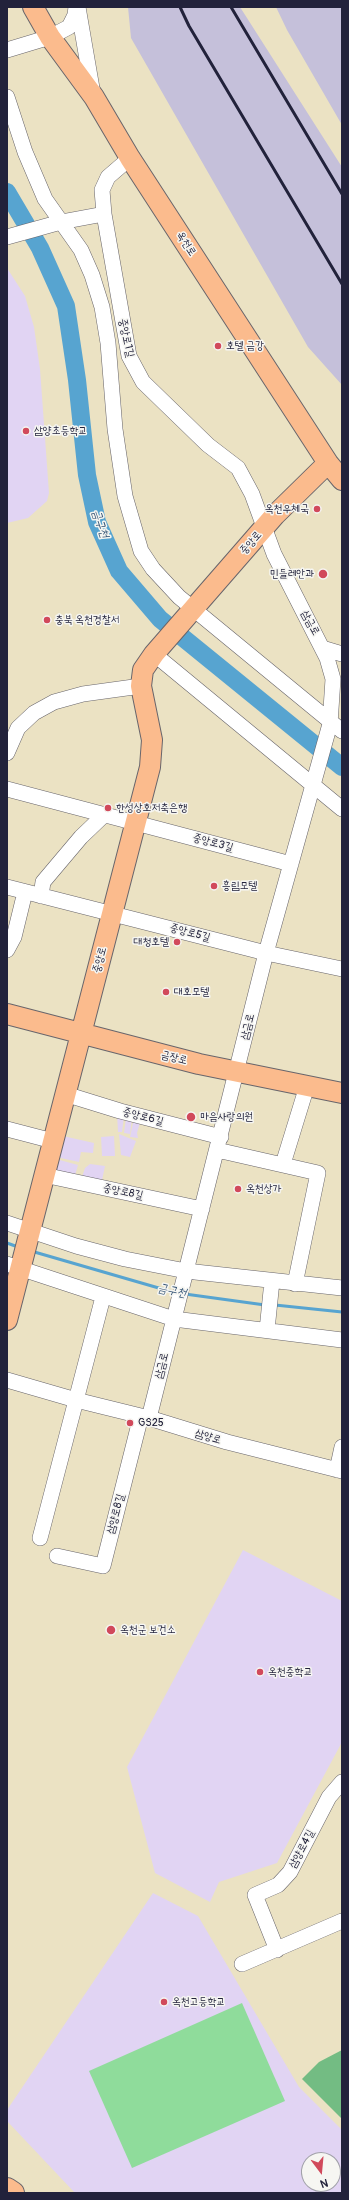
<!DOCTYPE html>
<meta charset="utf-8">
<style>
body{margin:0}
#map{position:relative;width:349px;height:2200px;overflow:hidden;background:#ebe2c3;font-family:Pangolin,sans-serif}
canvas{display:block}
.frame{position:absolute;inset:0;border:8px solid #22223b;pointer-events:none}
.north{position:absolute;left:301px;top:2152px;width:40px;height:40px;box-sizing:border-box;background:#f6f6f2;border:1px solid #a1a1a9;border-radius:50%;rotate:164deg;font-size:11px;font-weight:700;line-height:16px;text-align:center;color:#22223b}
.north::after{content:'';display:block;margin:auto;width:14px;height:18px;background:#d1495b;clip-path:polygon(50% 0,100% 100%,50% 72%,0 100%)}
</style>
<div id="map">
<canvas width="349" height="2200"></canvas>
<div class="frame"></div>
<div class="north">N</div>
</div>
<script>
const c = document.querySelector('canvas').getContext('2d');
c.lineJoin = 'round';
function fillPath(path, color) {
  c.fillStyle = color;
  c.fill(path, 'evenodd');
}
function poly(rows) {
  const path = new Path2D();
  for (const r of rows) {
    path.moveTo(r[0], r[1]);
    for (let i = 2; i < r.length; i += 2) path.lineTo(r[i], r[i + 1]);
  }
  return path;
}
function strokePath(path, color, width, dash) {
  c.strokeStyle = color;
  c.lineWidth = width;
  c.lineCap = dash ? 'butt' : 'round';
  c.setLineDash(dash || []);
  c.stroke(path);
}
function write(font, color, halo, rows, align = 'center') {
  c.font = font + ' Pangolin,"Poor Story",sans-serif';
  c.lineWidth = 3;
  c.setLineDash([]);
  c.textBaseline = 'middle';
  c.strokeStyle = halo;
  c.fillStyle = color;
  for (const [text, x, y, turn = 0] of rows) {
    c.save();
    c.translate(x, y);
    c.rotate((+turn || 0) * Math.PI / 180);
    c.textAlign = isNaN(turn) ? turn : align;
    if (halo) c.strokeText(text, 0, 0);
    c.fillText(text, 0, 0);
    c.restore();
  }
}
fillPath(poly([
 [7,268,25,296,34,327,40,369,49,493,47,501,28,518,7,523],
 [117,1114,124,1116,122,1132,118,1132],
 [126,1118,132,1119,130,1134,124,1133],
 [134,1118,141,1119,137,1133,138,1138,130,1137],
 [119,1134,136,1141,130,1157,121,1155],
 [63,1136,94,1143,93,1153,81,1152,79,1162,56,1157],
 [114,1136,115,1156,102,1156,101,1137],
 [56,1159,78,1165,74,1179,52,1175],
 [90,1164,105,1166,101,1185,81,1180,85,1168],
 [243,1550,342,1601,342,1742,277,1863,219,1882,210,1902,155,1873,127,1767],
 [153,1893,198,1916,299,2087,342,2130,342,2193,75,2193,7,2121,7,2110],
 [309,2160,333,2160,333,2184,309,2184]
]), '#e1d4f3');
fillPath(poly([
 [128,7,240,7,342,167,342,385,308,347,131,38],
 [276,7,342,7,342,125,287,30]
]), '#c5c0da');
fillPath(poly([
 [242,2003,285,2101,132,2168,89,2071]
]), '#8fdc9b');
fillPath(poly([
 [342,2050,342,2119,302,2079,319,2062]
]), '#73bc83');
strokePath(poly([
 [7,1243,18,1247],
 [31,1251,176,1293],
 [185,1294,265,1305],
 [275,1305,342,1312]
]), '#57a4d0', 3);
strokePath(poly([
 [7,192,40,248,66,306,77,380,87,475,97,522,119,571,160,619,342,767]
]), '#57a4d0', 18);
const minor = poly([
 [78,7,93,94],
 [7,50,50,37,69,27,75,15,76,7],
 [7,97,25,152,45,199,81,250,92,275,102,307,108,343,115,429,125,496,141,551,153,569,179,597,342,731],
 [130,158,108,177,102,190,104,214,129,356,143,382,208,445,238,468,252,494,274,554,327,658,333,679,330,724,266,953,149,1418],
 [7,237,61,222,104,214],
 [322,648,342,654],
 [154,654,342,809],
 [7,753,18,728,34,713,54,702,83,694,141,686],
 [7,789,291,864],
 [7,887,266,953,342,969],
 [41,896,43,882,81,837,104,815],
 [7,950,14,937,25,892],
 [65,1094,120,1111,221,1137],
 [7,1129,53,1141],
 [217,1150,318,1173,295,1284],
 [283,1164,307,1086],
 [44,1175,202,1209],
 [7,1223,76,1246,125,1259,186,1271,342,1288],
 [7,1264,174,1319,342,1340],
 [267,1330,272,1281],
 [7,1380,76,1400,149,1418,227,1442,342,1471],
 [337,1470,342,1447],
 [40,1538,103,1297],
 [57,1556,103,1566,141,1416],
 [277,1950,255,1895,278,1885,290,1872,329,1797,342,1782],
 [242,1964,342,1921]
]);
const major = poly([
 [33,7,50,37,94,97,130,158,328,463,342,480],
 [7,1014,199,1064,342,1093],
 [7,1320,150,767,152,740,141,686,143,670,154,654,275,515,328,463]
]);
const highway = poly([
 [7,2189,13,2193]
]);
strokePath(minor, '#68656b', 16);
strokePath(major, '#68656b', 22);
strokePath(highway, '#68656b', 24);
strokePath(minor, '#fff', 15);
strokePath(major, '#fbbb8d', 20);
strokePath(highway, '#fbbb8d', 22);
strokePath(poly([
 [180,7,189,26,342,284],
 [231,7,342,194]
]), '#22223b', 3);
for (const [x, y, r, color] of [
 [218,346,4,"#d1495b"],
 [26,431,4,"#d1495b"],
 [317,509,4,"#d1495b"],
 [323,574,5,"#d1495b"],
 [47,620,4,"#d1495b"],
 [108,808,4,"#d1495b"],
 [214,886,4,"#d1495b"],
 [177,942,4,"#d1495b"],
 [166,992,4,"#d1495b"],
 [191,1117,5,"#d1495b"],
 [238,1189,4,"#d1495b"],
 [130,1423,4,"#d1495b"],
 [111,1630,5,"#d1495b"],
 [260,1672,4,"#d1495b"],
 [164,2002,4,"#d1495b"]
]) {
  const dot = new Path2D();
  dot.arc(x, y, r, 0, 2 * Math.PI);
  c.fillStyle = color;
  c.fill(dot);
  strokePath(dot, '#f6f6f2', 1.5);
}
write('11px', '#22223b', '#f6f6f2', [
 ["옥천로",186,244,57],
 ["중앙로1길",126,338,78],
 ["중앙로",251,543,-49],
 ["삼금로",310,623,61],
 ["중앙로3길",213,843,15],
 ["중앙로5길",190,933,15],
 ["중앙로",100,960,-75],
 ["삼금로",248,1027,-76],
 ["금장로",174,1058,14],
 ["중앙로6길",143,1117,15],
 ["중앙로8길",123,1192,12],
 ["삼금로",162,1366,-76],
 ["삼양로",208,1437,17],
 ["삼양로8길",116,1514,-75],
 ["삼양로4길",302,1849,-62]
]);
write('11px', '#22223b', '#f6f6f2', [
 ["호텔 금강",226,346],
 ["삼양초등학교",34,431],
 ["옥천우체국",309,509,"right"],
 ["민들레안과",314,574,"right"],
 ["충북 옥천경찰서",55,620],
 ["한성상호저축은행",116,808],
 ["흥림모텔",222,886],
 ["대청호텔",169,942,"right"],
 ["대호모텔",174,992],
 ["마음사랑의원",200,1117],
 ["옥천상가",246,1189],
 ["GS25",138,1423],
 ["옥천군 보건소",120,1630],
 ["옥천중학교",268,1672],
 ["옥천고등학교",172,2002]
], 'left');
write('italic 12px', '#375677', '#f6f6f2', [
 ["금구천",100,524,71],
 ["금구천",172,1291,12]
]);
</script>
